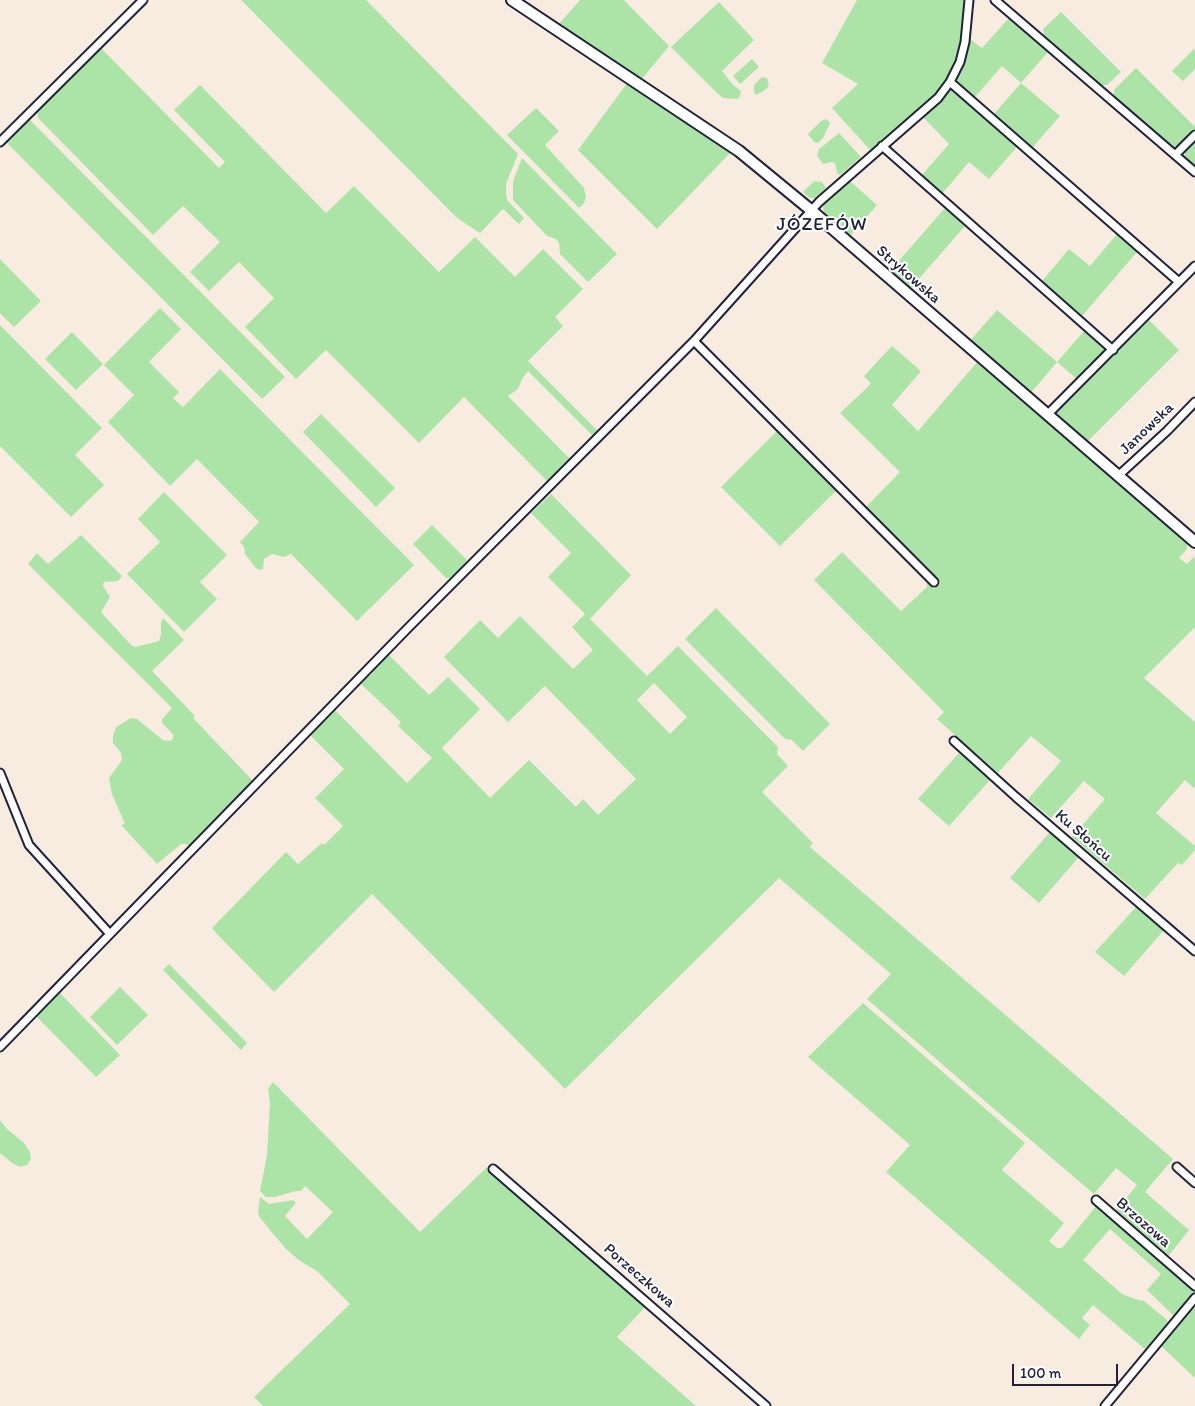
<!DOCTYPE html>
<meta charset="utf-8">
<style>
body{margin:0}
#map{position:relative;width:1195px;height:1406px;overflow:hidden;background:#f8ece0;font-family:Itim,sans-serif}
canvas{display:block}
.scale{position:absolute;left:1012px;top:1364px;width:106px;height:22px;box-sizing:border-box;border:2px solid #22223b;border-top:0;padding-left:6px;font-size:15px;line-height:18px;white-space:nowrap;color:#22223b;-webkit-text-stroke:4px #fff;paint-order:stroke}
</style>
<div id="map">
<canvas width="1195" height="1406"></canvas>
<div class="scale">100 m</div>
</div>
<script>
const c = document.querySelector('canvas').getContext('2d');
c.lineJoin = 'round';
function fillPath(path, color) {
  c.fillStyle = color;
  c.fill(path, 'evenodd');
}
function poly(rows) {
  const path = new Path2D();
  for (const r of rows) {
    path.moveTo(r[0], r[1]);
    for (let i = 2; i < r.length; i += 2) path.lineTo(r[i], r[i + 1]);
  }
  return path;
}
function strokePath(path, color, width, dash) {
  c.strokeStyle = color;
  c.lineWidth = width;
  c.lineCap = dash ? 'butt' : 'round';
  c.setLineDash(dash || []);
  c.stroke(path);
}
function write(font, color, halo, rows, align = 'center') {
  c.font = font + ' Itim,sans-serif';
  c.lineWidth = 4;
  c.setLineDash([]);
  c.textBaseline = 'middle';
  c.strokeStyle = halo;
  c.fillStyle = color;
  for (const [text, x, y, turn = 0] of rows) {
    c.save();
    c.translate(x, y);
    c.rotate((+turn || 0) * Math.PI / 180);
    c.textAlign = isNaN(turn) ? turn : align;
    if (halo) c.strokeText(text, 0, 0);
    c.fillText(text, 0, 0);
    c.restore();
  }
}
fillPath(poly([
 [241,0,366,0,518,154,506,184,506,193,507,200,524,218,519,224,503,209,480,233,457,218],
 [580,0,624,0,669,46,641,80,558,25],
 [857,0,965,0,963,34,954,67,935,96,871,151,832,108,858,84,822,63],
 [719,2,754,40,722,71,734,86,741,91,740,97,737,99,723,98,718,94,671,47],
 [1061,12,1121,72,1107,85,1101,85,1044,35,1043,29],
 [1010,17,1049,51,1021,83,1060,116,1032,148,993,115,1021,83,1002,66,974,98,955,81,962,71,970,39,982,48],
 [100,47,219,168,225,162,174,110,200,85,326,213,354,186,439,272,475,237,515,277,543,249,583,289,555,317,563,326,528,361,599,432,594,437,528,371,522,379,518,389,508,396,571,460,549,483,464,397,419,443,326,350,296,379,245,327,274,298,239,262,209,291,190,272,220,242,183,206,153,235,38,118,37,109],
 [1195,48,1195,69,1183,81,1172,71],
 [752,59,759,67,740,84,733,76],
 [1136,68,1195,127,1195,130,1178,146,1172,147,1114,96,1114,90],
 [762,77,767,78,769,86,765,90,756,95,754,92,754,85],
 [628,82,732,151,657,229,578,150],
 [950,88,1017,147,989,179,969,162,942,194,921,176,949,144,923,117,941,101],
 [536,108,559,131,545,145,584,188,586,197,584,203,579,208,507,135],
 [28,118,285,377,262,399,5,141],
 [827,119,830,123,823,138,818,143,814,142,808,134,821,121],
 [839,133,861,157,840,175,837,173,835,163,831,162,823,164,817,156,819,149],
 [1195,142,1195,167,1185,158,1185,152],
 [522,158,617,254,588,282,560,254,559,243,556,239,547,236,513,200,513,181],
 [814,181,822,182,826,188,815,198,810,198,803,192],
 [850,181,877,205,849,237,824,215,823,205],
 [945,208,965,226,910,289,889,272],
 [1117,234,1137,252,1082,316,1042,281,1069,249,1090,266],
 [0,259,41,301,14,327,0,313],
 [160,308,181,329,149,362,179,392,173,398,183,407,220,369,414,565,357,621,291,554,284,557,272,554,264,559,263,569,259,570,255,567,245,554,244,547,240,542,259,522,197,459,170,486,108,422,134,395,104,365],
 [997,310,1057,362,1085,330,1104,347,1105,353,1078,380,1057,362,1030,394,969,342],
 [1149,320,1179,350,1086,443,1054,415],
 [0,325,102,428,75,455,104,485,71,517,0,446],
 [72,332,103,364,76,390,45,359],
 [892,346,921,371,892,405,918,431,978,361,1187,541,1187,549,1179,558,1187,564,1195,556,1195,627,1144,678,1195,722,1195,789,1185,780,1156,813,1195,846,1195,850,1182,865,1178,863,1145,899,1072,837,1105,799,1084,781,1051,818,1028,799,1061,761,1031,736,998,773,937,719,944,712,814,580,842,552,901,611,927,587,927,581,934,589,941,583,866,507,900,472,840,413,871,384,864,376],
 [321,414,395,488,376,507,303,432],
 [778,430,837,490,780,546,721,487],
 [164,492,227,555,200,582,217,599,184,632,127,574,160,542,138,519],
 [551,494,631,575,590,619,647,676,678,646,778,747,777,754,788,766,762,792,813,843,810,847,1173,1159,1145,1192,1189,1230,1167,1258,1115,1212,1137,1185,1116,1168,1094,1194,987,1103,867,999,891,974,779,878,565,1089,372,894,274,992,216,933,212,928,286,852,298,864,322,843,324,845,343,826,315,798,344,769,310,735,335,710,407,783,432,758,398,726,401,722,362,685,362,681,366,676,370,676,373,672,373,670,388,654,429,695,448,677,480,709,442,748,490,798,529,760,576,807,583,799,598,815,636,779,545,686,508,722,444,657,480,620,498,638,520,616,573,669,593,650,572,627,585,614,548,577,571,553,531,513],
 [654,683,687,717,670,734,637,700],
 [432,525,466,559,467,565,454,578,446,578,413,544],
 [81,535,122,576,118,581,104,582,103,586,110,597,101,612,131,645,135,647,159,641,161,634,161,622,163,618,184,640,152,671,195,716,193,718,254,782,190,847,186,844,181,844,157,864,121,825,125,824,112,794,109,778,122,760,121,753,113,743,113,736,116,727,131,718,137,719,163,740,171,741,173,738,173,734,162,723,162,719,172,708,28,564,37,553,48,564],
 [716,608,830,724,803,751,792,740,785,739,685,639],
 [959,753,990,780,949,826,918,799],
 [1050,832,1079,857,1039,903,1010,878],
 [1136,907,1164,930,1124,976,1095,952],
 [169,964,247,1043,241,1050,163,970],
 [120,987,148,1015,117,1045,90,1017],
 [59,992,120,1055,96,1077,36,1016],
 [863,1003,1025,1143,1002,1170,1064,1223,1049,1241,1057,1248,1062,1248,1097,1205,1195,1289,1195,1293,1175,1317,1147,1290,1161,1274,1110,1229,1083,1260,1122,1294,1138,1300,1144,1301,1166,1319,1169,1324,1147,1351,1093,1305,1082,1318,1090,1325,1079,1339,886,1172,910,1145,808,1057],
 [273,1082,420,1232,487,1167,647,1305,617,1337,696,1406,263,1406,254,1397,350,1304,317,1271,300,1261,286,1249,260,1218,258,1213,260,1197,269,1204,293,1200,296,1203,285,1216,307,1239,333,1212,305,1186,301,1191,296,1191,275,1197,266,1197,260,1191,267,1155,270,1103,268,1089],
 [0,1120,7,1129,24,1143,30,1152,31,1159,27,1165,20,1167,12,1163,0,1153],
 [1195,1304,1195,1378,1160,1345]
]), '#ace4a8');
const street = poly([
 [995,0,1195,172],
 [950,82,1179,282],
 [0,142,143,0],
 [882,146,1113,350],
 [1175,155,1195,135],
 [694,341,934,582],
 [1047,415,1195,266],
 [1118,476,1167,431,1195,402],
 [954,741,1016,797,1195,951],
 [0,773,29,845,110,934],
 [0,1047,406,630,694,341,819,202,938,98,950,82,960,62,965,42,969,0],
 [1177,1167,1195,1183],
 [493,1169,766,1406],
 [1096,1200,1195,1286],
 [1105,1406,1195,1298]
]);
const secondary = poly([
 [512,0,739,151,812,211,1195,542]
]);
strokePath(street, '#22223b', 11);
strokePath(secondary, '#22223b', 14);
strokePath(street, '#fff', 7);
strokePath(secondary, '#fff', 10);
write('16px', '#22223b', '#fff', [
 ["Strykowska",908,275,41],
 ["Janowska",1147,429,-44],
 ["Ku Słońcu",1083,836,41],
 ["Brzozowa",1143,1223,41],
 ["Porzeczkowa",639,1276,41]
]);
c.letterSpacing = '1px';
write('19px', '#22223b', '#fff', [
 ["JÓZEFÓW",822,225]
]);
c.letterSpacing = '0px';
</script>
